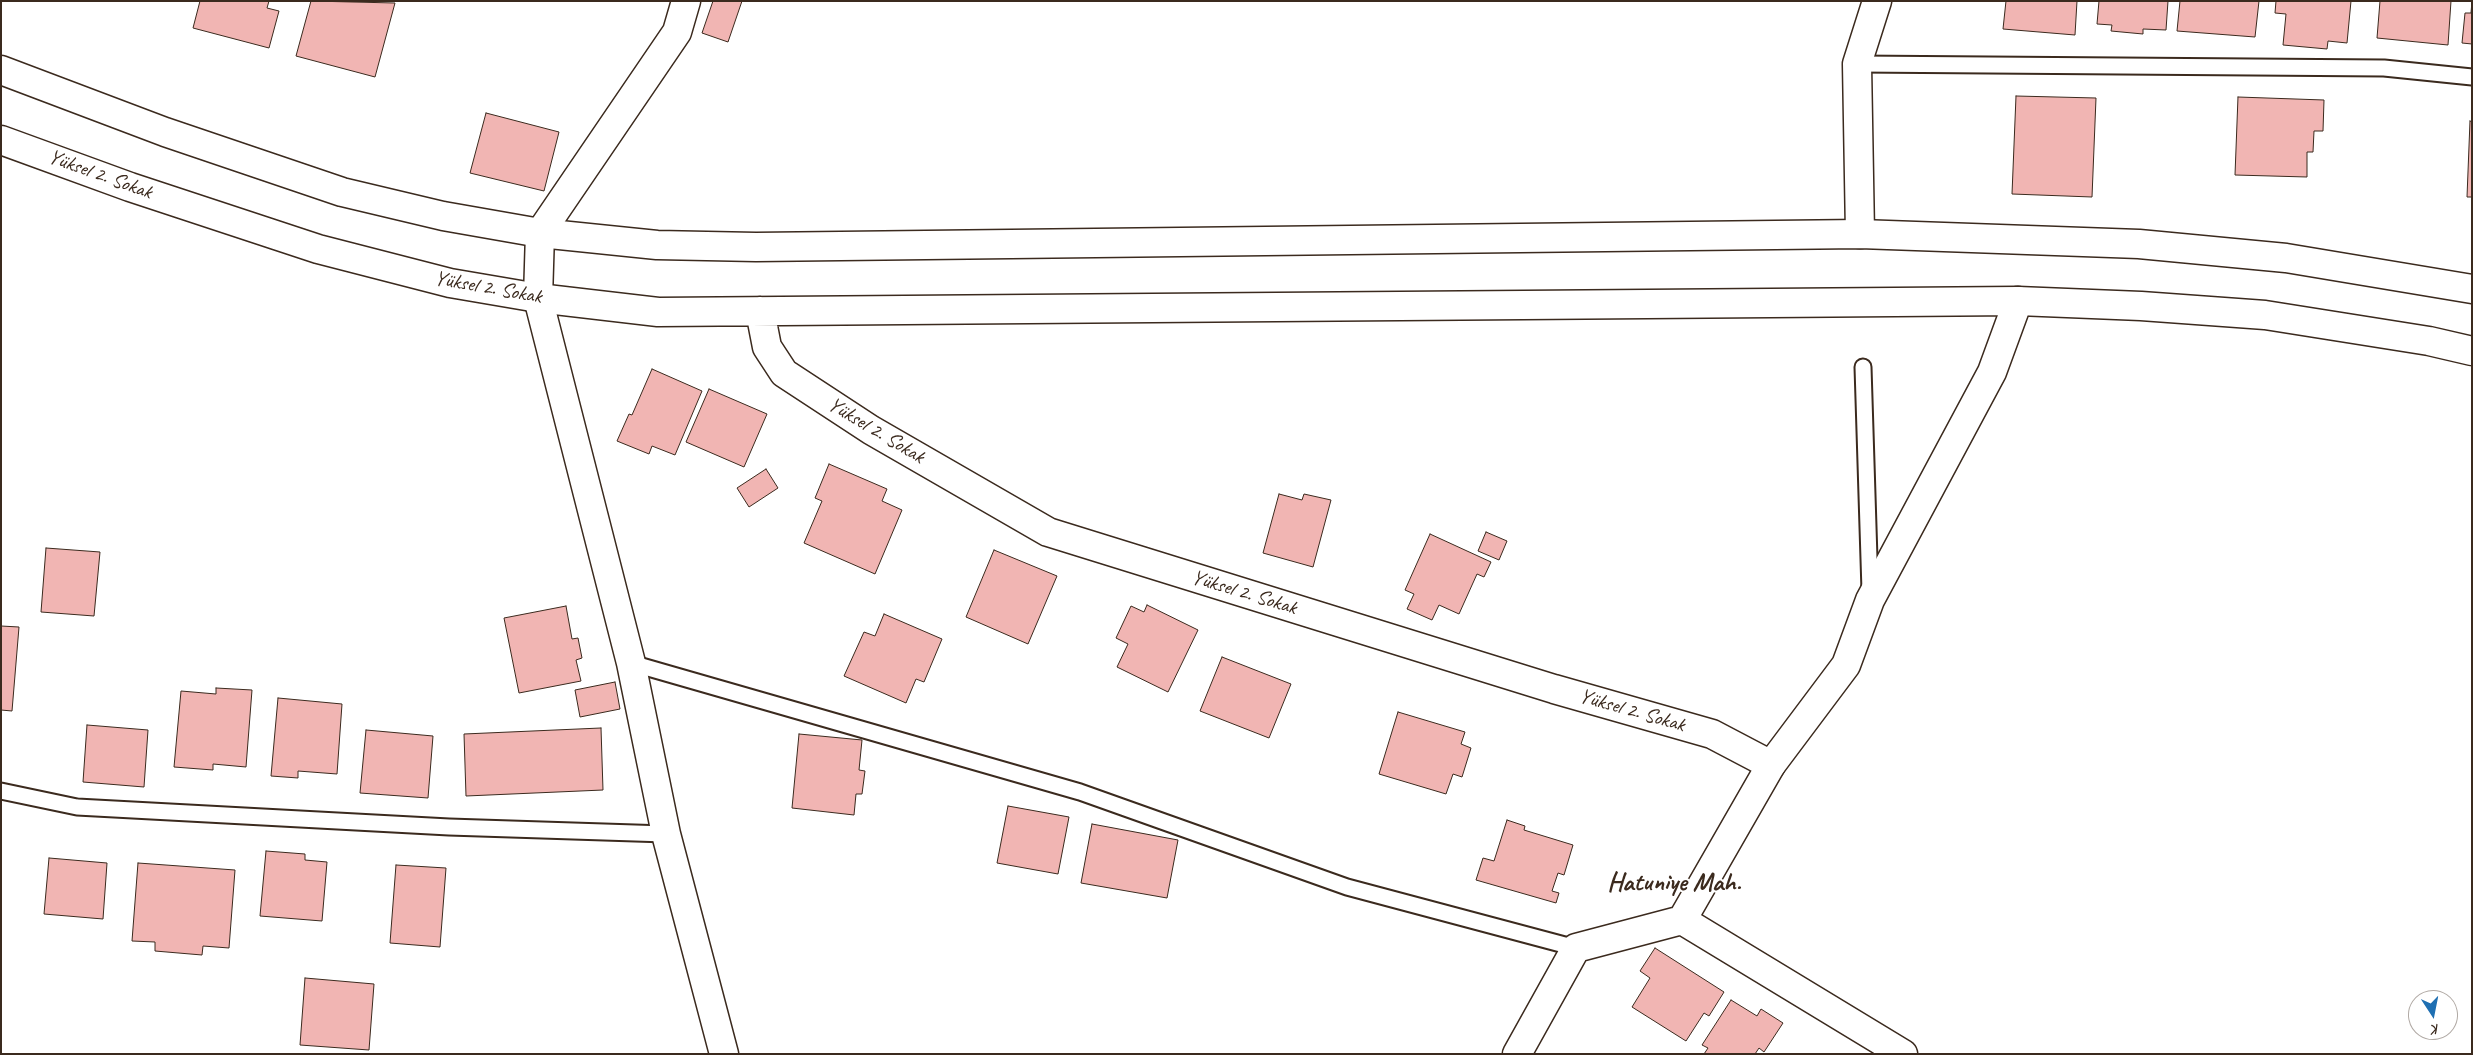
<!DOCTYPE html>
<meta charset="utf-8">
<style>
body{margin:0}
#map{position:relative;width:2473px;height:1055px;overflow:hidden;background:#fff;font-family:Caveat,sans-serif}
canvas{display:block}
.frame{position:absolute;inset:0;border:2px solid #3b2a1e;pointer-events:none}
.north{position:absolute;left:2408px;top:990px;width:50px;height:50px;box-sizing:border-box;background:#fff;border:1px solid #b1aaa5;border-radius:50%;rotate:169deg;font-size:14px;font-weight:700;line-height:20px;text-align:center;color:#3b2a1e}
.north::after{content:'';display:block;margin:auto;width:18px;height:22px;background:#1f6fb2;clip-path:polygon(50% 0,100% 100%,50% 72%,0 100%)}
</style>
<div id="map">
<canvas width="2473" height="1055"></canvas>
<div class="frame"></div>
<div class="north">K</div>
</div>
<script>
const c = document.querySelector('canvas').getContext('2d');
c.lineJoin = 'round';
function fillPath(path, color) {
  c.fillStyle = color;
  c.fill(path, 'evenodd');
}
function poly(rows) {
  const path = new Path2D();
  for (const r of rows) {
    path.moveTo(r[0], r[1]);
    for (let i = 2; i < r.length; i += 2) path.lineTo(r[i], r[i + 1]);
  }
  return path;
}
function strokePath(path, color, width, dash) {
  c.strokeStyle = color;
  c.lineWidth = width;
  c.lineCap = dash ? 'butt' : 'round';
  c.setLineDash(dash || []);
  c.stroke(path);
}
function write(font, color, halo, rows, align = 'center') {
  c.font = font + ' Caveat,sans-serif';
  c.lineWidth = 4;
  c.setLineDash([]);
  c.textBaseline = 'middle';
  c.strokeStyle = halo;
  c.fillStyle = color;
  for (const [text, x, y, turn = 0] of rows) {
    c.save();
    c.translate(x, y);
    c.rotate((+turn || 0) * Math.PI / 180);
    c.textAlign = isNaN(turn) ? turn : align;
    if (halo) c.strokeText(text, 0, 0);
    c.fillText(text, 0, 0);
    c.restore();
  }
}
const building = poly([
 [200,1,269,1,267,8,279,11,269,48,193,28,200,1],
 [311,1,395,3,375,77,296,56,311,1],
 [713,1,742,1,728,42,702,33,713,1],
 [2006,1,2077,1,2075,35,2003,29,2006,1],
 [2099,1,2168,1,2166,30,2143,29,2143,34,2111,31,2112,25,2097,24,2099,1],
 [2180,1,2259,1,2255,37,2177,31,2180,1],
 [2276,1,2351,1,2347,43,2328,41,2327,49,2283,45,2286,14,2275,13,2276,1],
 [2380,1,2451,1,2448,45,2377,38,2380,1],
 [2472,1,2472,44,2462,43,2465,13,2471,13,2472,1],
 [2016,96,2096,98,2092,197,2012,194,2016,96],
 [2238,97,2324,100,2323,131,2314,131,2313,152,2307,152,2307,177,2235,175,2238,97],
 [486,113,559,132,544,191,470,173,486,113],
 [2470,121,2472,122,2472,197,2467,197,2470,121],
 [652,369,702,391,675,455,652,446,649,454,617,441,629,414,632,415,652,369],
 [709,389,767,414,744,467,686,442,709,389],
 [829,464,887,489,882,501,902,510,875,574,804,543,822,501,815,498,829,464],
 [766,469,778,488,749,507,737,488,766,469],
 [1279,494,1302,500,1304,494,1331,500,1313,567,1263,553,1279,494],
 [1486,532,1507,541,1499,560,1478,551,1486,532],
 [1430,534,1491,562,1484,577,1477,574,1459,614,1439,605,1432,620,1407,609,1414,594,1405,590,1430,534],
 [46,548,100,552,94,616,41,612,46,548],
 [994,550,1057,576,1028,644,966,617,994,550],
 [1147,605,1198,630,1168,692,1117,667,1128,644,1116,638,1131,606,1144,612,1147,605],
 [566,606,572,639,578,638,582,658,576,660,581,681,519,693,504,618,566,606],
 [884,614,942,639,924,682,916,679,906,703,844,676,864,632,875,636,884,614],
 [1,626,19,627,12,711,1,710,1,626],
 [1222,657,1291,684,1269,738,1200,711,1222,657],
 [615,682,620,709,580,717,575,690,615,682],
 [216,688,252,690,246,767,213,764,213,770,174,767,181,691,216,694,216,688],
 [278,698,342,704,337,774,298,771,298,778,271,776,278,698],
 [1398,712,1465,732,1461,744,1471,748,1462,777,1453,774,1446,794,1379,774,1398,712],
 [87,725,148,730,144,787,83,782,87,725],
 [601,728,603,790,466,796,464,734,601,728],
 [366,730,433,736,428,798,360,793,366,730],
 [799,734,862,740,859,770,865,771,862,794,856,794,854,815,792,808,799,734],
 [1008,806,1069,817,1058,874,997,863,1008,806],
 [1507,820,1525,826,1524,830,1573,845,1564,875,1558,873,1552,891,1559,893,1556,903,1476,880,1483,858,1494,861,1507,820],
 [1092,824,1178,840,1167,898,1081,883,1092,824],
 [266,851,305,854,305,860,327,862,322,921,260,916,266,851],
 [49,858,107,863,103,919,44,914,49,858],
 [138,863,235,870,229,948,203,946,202,955,155,951,155,942,132,941,138,863],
 [396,865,446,868,440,947,390,943,396,865],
 [1655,948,1724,992,1709,1016,1704,1013,1686,1041,1632,1007,1650,978,1640,971,1655,948],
 [305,978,374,984,369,1050,300,1045,305,978],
 [1731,1000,1757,1016,1761,1009,1783,1023,1764,1052,1759,1048,1755,1054,1704,1054,1708,1048,1702,1045,1731,1000]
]);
fillPath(building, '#f1b5b3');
strokePath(building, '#3b2a1e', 1);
const lane = poly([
 [1857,64,2384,68,2472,77],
 [1863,367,1870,591],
 [631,663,1080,792,1347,887,1576,948],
 [1,791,77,807,449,827,666,834]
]);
const street = poly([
 [686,1,677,32,540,233,538,298,631,663,666,834,724,1054],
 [1860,234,1857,64,1877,1],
 [1682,920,1903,1054],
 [1517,1054,1576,948,1682,920,1771,765,1846,665,1870,600,1992,372,2018,301]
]);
const secondary = poly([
 [1,70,165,132,342,192,443,216,540,233,657,245,756,247,1860,234,2139,244,2286,258,2472,289],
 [1,140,130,187,318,249,450,283,538,298,658,312,2018,301,2141,306,2265,315,2429,341,2472,351],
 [760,311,767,347,784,373,871,430,1048,532,1554,689,1712,734,1771,765]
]);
strokePath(lane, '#3b2a1e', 19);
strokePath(street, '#3b2a1e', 31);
strokePath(secondary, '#3b2a1e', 31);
strokePath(lane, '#fff', 15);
strokePath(street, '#fff', 28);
strokePath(secondary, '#fff', 28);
write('21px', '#3b2a1e', '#fff', [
 ["Yüksel 2. Sokak",100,175,20],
 ["Yüksel 2. Sokak",488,288,10],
 ["Yüksel 2. Sokak",876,431,31],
 ["Yüksel 2. Sokak",1244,593,17],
 ["Yüksel 2. Sokak",1632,711,16]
]);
write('bold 26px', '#3b2a1e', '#fff', [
 ["Hatuniye Mah.",1674,883]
]);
</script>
